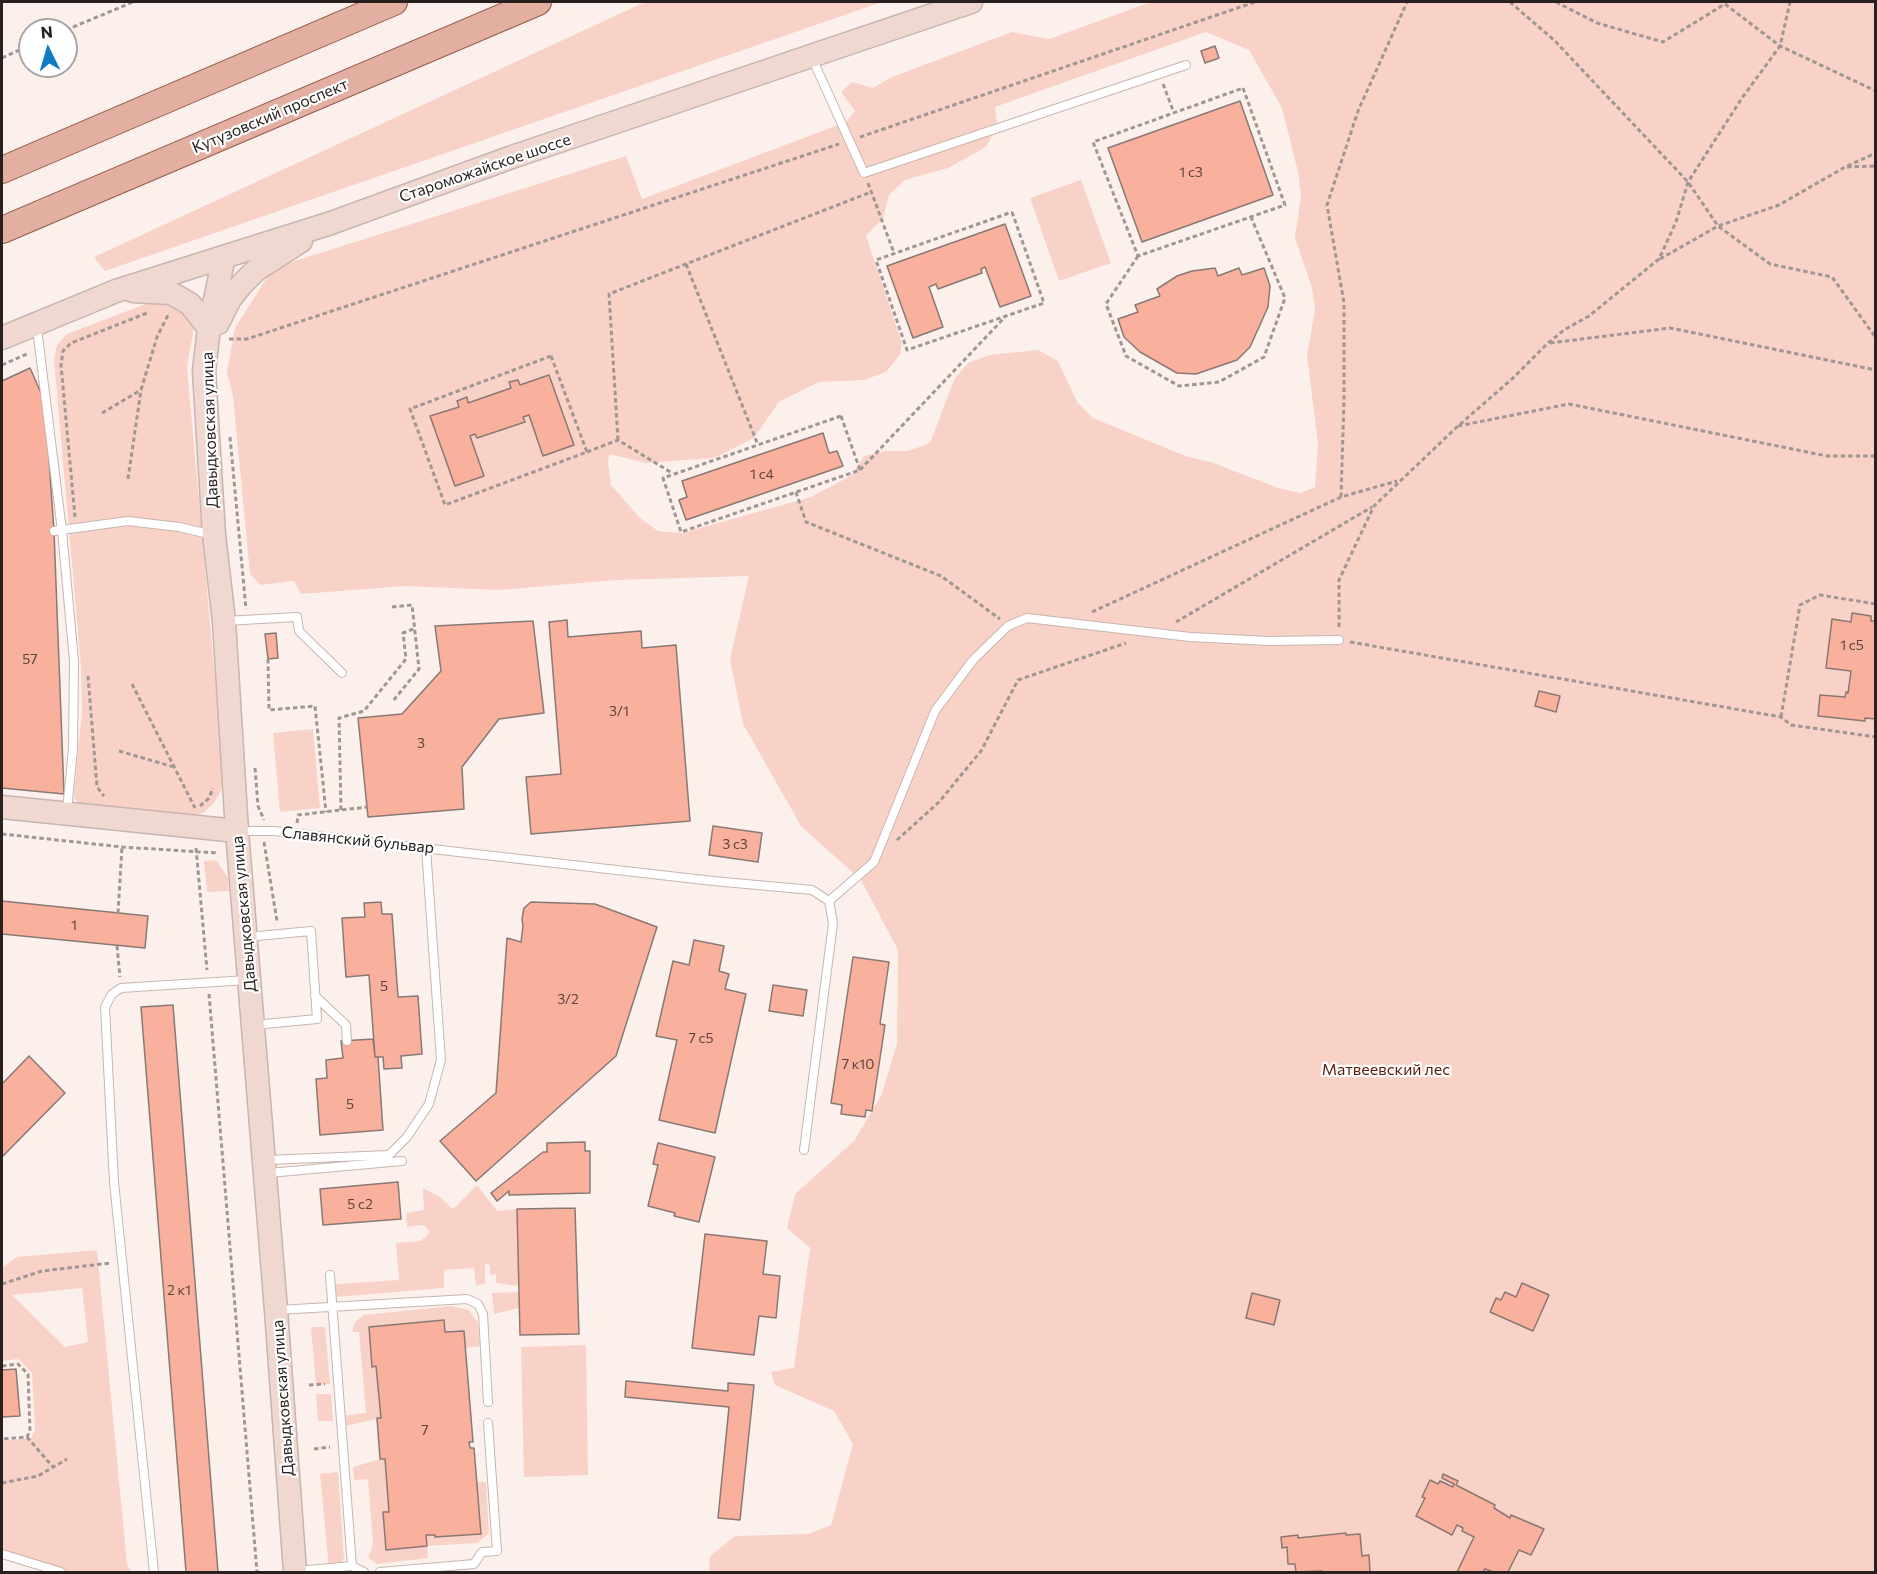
<!DOCTYPE html>
<meta charset="utf-8">
<style>
body{margin:0}
#map{position:relative;width:1877px;height:1574px;overflow:hidden;background:#fcf0ed;font-family:Commissioner,sans-serif}
canvas{display:block}
.frame{position:absolute;inset:0;border:3px solid #28211f;pointer-events:none}
.north{position:absolute;left:18px;top:18px;width:60px;height:60px;box-sizing:border-box;background:#fff;border:2px solid #a9a6a5;border-radius:50%;rotate:355deg;font-size:16px;font-weight:700;line-height:24px;text-align:center;color:#28211f}
.north::after{content:'';display:block;margin:auto;width:21px;height:27px;background:#117ac5;clip-path:polygon(50% 0,100% 100%,50% 72%,0 100%)}
</style>
<div id="map">
<canvas width="1877" height="1574"></canvas>
<div class="frame"></div>
<div class="north">N</div>
</div>
<script>
const c = document.querySelector('canvas').getContext('2d');
c.lineJoin = 'round';
function fillPath(path, color) {
  c.fillStyle = color;
  c.fill(path, 'evenodd');
}
function poly(rows) {
  const path = new Path2D();
  for (const r of rows) {
    path.moveTo(r[0], r[1]);
    for (let i = 2; i < r.length; i += 2) path.lineTo(r[i], r[i + 1]);
  }
  return path;
}
function strokePath(path, color, width, dash) {
  c.strokeStyle = color;
  c.lineWidth = width;
  c.lineCap = dash ? 'butt' : 'round';
  c.setLineDash(dash || []);
  c.stroke(path);
}
function write(font, color, halo, rows, align = 'center') {
  c.font = font + ' Commissioner,sans-serif';
  c.lineWidth = 4.5;
  c.setLineDash([]);
  c.textBaseline = 'middle';
  c.strokeStyle = halo;
  c.fillStyle = color;
  for (const [text, x, y, turn = 0] of rows) {
    c.save();
    c.translate(x, y);
    c.rotate((+turn || 0) * Math.PI / 180);
    c.textAlign = isNaN(turn) ? turn : align;
    if (halo) c.strokeText(text, 0, 0);
    c.fillText(text, 0, 0);
    c.restore();
  }
}
fillPath(poly([
 [645,2,882,2,105,271,94,257],
 [1151,2,1875,2,1875,1572,709,1572,710,1556,735,1536,808,1534,831,1525,853,1444,834,1411,775,1385,771,1372,794,1368,810,1248,787,1228,795,1194,854,1141,881,1096,897,1044,898,950,861,880,801,826,743,724,730,659,749,576,616,580,498,590,405,586,301,594,294,581,260,585,250,574,233,396,227,372,235,328,273,268,626,156,642,199,846,122,855,111,841,92,852,82,873,88,892,77,1012,32,1049,39],
 [1206,32,1249,50,1282,108,1298,172,1301,195,1295,238,1312,288,1315,310,1307,355,1318,444,1315,487,1300,493,1278,488,1211,462,1188,457,1093,418,1077,402,1058,361,1038,350,989,355,968,363,954,380,930,443,908,451,886,451,864,456,852,475,811,497,682,533,658,531,640,518,611,485,608,463,609,454,646,463,714,458,754,438,779,402,819,382,864,380,886,372,900,355,902,343,866,236,883,218,889,195,905,180,948,168,986,147,997,126,995,107],
 [1081,180,1111,263,1059,281,1030,198],
 [164,297,187,311,194,328,187,367,224,779,221,791,214,803,203,813,196,815,81,804,75,800,74,793,82,712,81,667,54,359,57,345,67,334],
 [313,729,320,808,280,812,273,733],
 [216,860,228,878,229,891,207,892,204,861],
 [477,1185,497,1211,517,1209,519,1286,496,1283,496,1274,490,1275,490,1265,485,1264,485,1284,476,1285,474,1268,444,1270,444,1288,336,1297,336,1284,399,1280,396,1243,421,1241,430,1232,423,1225,407,1227,406,1213,424,1210,423,1188,440,1197,453,1209],
 [97,1250,127,1564,131,1572,70,1572,2,1552,2,1441,31,1438,35,1430,32,1373,18,1359,2,1361,2,1268,17,1257],
 [82,1288,88,1342,65,1347,12,1295],
 [519,1292,519,1308,494,1314,492,1293],
 [452,1306,469,1310,478,1323,480,1346,466,1348,464,1331,445,1332,444,1320,370,1327,372,1366,376,1366,381,1418,341,1427,341,1416,366,1413,359,1332,352,1332,355,1322,364,1315],
 [311,1327,325,1327,330,1384,316,1385],
 [586,1345,588,1475,524,1477,521,1347],
 [316,1394,331,1394,333,1421,318,1421],
 [380,1459,385,1459,389,1512,384,1512,386,1549,427,1546,426,1535,435,1535,435,1537,481,1534,477,1482,486,1482,489,1533,477,1543,427,1546,428,1558,377,1564,368,1558,373,1544,368,1479,354,1480,353,1467],
 [338,1472,344,1557,341,1567,329,1569,320,1474]
]), '#f9d2c7');
const building = poly([
 [1215,46,1219,58,1205,63,1201,51,1215,46],
 [1240,101,1273,195,1142,242,1108,148,1240,101],
 [1005,224,1031,296,1000,307,985,267,981,269,982,273,938,289,936,284,929,287,943,327,913,338,887,266,1005,224],
 [1215,268,1218,276,1239,268,1242,275,1264,268,1270,286,1268,307,1250,347,1237,360,1196,374,1177,373,1140,352,1124,337,1118,319,1138,312,1135,305,1160,296,1157,289,1177,276,1192,271,1215,268],
 [30,368,45,402,54,531,64,794,2,788,2,381,30,368],
 [549,375,574,445,543,456,529,415,523,417,525,422,477,438,475,434,470,436,484,476,455,486,430,416,459,407,457,401,467,397,468,403,511,388,509,382,518,380,520,385,549,375],
 [823,433,829,453,837,451,843,466,686,520,679,500,687,497,682,481,823,433],
 [1852,613,1871,616,1871,621,1876,621,1876,719,1865,718,1865,721,1818,716,1820,695,1845,697,1846,692,1848,693,1851,671,1826,668,1832,619,1851,622,1852,613],
 [567,620,568,637,641,631,642,648,676,645,690,821,531,834,526,777,561,774,549,622,567,620],
 [533,621,544,713,499,719,462,767,464,809,368,817,358,718,402,714,441,671,435,626,533,621],
 [276,633,278,658,268,659,265,634,276,633],
 [1539,691,1560,696,1556,712,1535,706,1539,691],
 [713,826,762,833,758,862,709,855,713,826],
 [2,901,148,916,145,948,2,934,2,901],
 [381,902,382,914,392,914,398,997,418,996,422,1054,401,1056,402,1068,384,1069,383,1057,375,1057,369,975,346,977,342,918,365,917,364,903,381,902],
 [531,902,595,904,657,927,616,1056,476,1181,440,1141,496,1093,507,938,521,942,523,926,522,919,524,908,531,902],
 [694,940,724,946,719,971,729,974,725,989,746,994,715,1133,659,1120,677,1040,656,1036,673,961,689,965,694,940],
 [853,957,889,962,880,1024,885,1025,872,1111,866,1110,865,1117,841,1114,842,1105,831,1103,853,957],
 [773,985,807,990,803,1016,769,1011,773,985],
 [173,1005,218,1572,186,1572,141,1007,173,1005],
 [373,1039,375,1057,378,1057,383,1130,320,1135,316,1079,327,1078,326,1060,343,1058,341,1041,373,1039],
 [29,1056,65,1093,2,1157,2,1084,29,1056],
 [585,1142,585,1151,590,1151,590,1193,509,1195,509,1191,497,1201,491,1193,543,1152,547,1152,547,1143,585,1142],
 [658,1143,715,1157,699,1222,674,1216,675,1213,648,1206,658,1165,653,1164,658,1143],
 [398,1182,401,1219,323,1225,320,1189,398,1182],
 [575,1208,579,1334,520,1335,517,1209,575,1208],
 [705,1234,767,1241,763,1274,780,1276,776,1318,759,1316,754,1355,692,1348,705,1234],
 [1522,1283,1549,1295,1533,1331,1490,1312,1496,1298,1501,1300,1505,1292,1516,1297,1522,1283],
 [1252,1293,1280,1300,1274,1325,1246,1318,1252,1293],
 [444,1320,445,1332,464,1331,473,1442,469,1442,470,1448,474,1448,481,1534,435,1537,435,1535,426,1535,427,1546,386,1550,383,1512,389,1512,385,1459,380,1459,377,1418,381,1418,376,1366,372,1367,369,1327,444,1320],
 [16,1369,20,1416,2,1417,2,1370,16,1369],
 [626,1381,728,1391,728,1383,754,1385,740,1520,718,1518,729,1407,625,1397,626,1381],
 [1443,1474,1458,1481,1456,1485,1495,1505,1494,1508,1510,1518,1511,1515,1544,1529,1531,1555,1519,1550,1508,1572,1494,1572,1485,1569,1483,1572,1457,1572,1474,1537,1462,1531,1463,1528,1457,1525,1452,1535,1416,1516,1425,1498,1422,1497,1430,1480,1438,1484,1440,1481,1453,1487,1454,1484,1442,1478,1443,1474],
 [1346,1533,1346,1535,1360,1534,1362,1556,1369,1555,1370,1572,1322,1572,1322,1571,1296,1572,1295,1564,1288,1564,1287,1547,1282,1548,1281,1537,1298,1535,1298,1538,1346,1533]
]);
fillPath(building, '#f9b09c');
strokePath(building, '#897873', 1.5);
const lane = poly([
 [812,58,864,173,1186,65],
 [37,328,62,531,74,661,73,749,67,811],
 [54,531,128,521,179,527,213,535],
 [225,621,297,617,299,631,342,673],
 [238,831,274,831,713,881,812,890,829,901,833,923,804,1150],
 [829,901,874,862,935,711,973,660,1008,626,1027,618,1190,637,1269,641,1339,640],
 [247,937,311,931,317,1019,254,1025],
 [315,996,346,1025,347,1041],
 [267,1160,389,1155,407,1137,429,1104,441,1060,426,848],
 [269,1173,402,1161],
 [278,1310,467,1299,478,1304,483,1314,488,1402],
 [2,1554,61,1572],
 [352,1566,364,1572],
 [298,1571,352,1566,330,1275],
 [154,1572,114,1182,105,1007,112,994,121,988,247,980],
 [380,1572,474,1564,482,1552,497,1551,488,1423]
]);
const secondary = poly([
 [224,257,209,328,204,371,214,535,224,621,237,831,276,1310,295,1572],
 [133,291,171,293,190,304,209,328],
 [218,323,230,299,241,285,256,270,301,241],
 [2,338,116,291,331,223,512,157,971,2],
 [2,807,237,831]
]);
const primary = poly([
 [2,170,394,2],
 [2,230,538,2]
]);
strokePath(lane, '#c7b5af', 10);
strokePath(secondary, '#c7b5af', 25);
strokePath(primary, '#945a4a', 28);
strokePath(poly([
 [1510,2,1555,41,1688,182,1718,226,1770,264,1832,277,1876,338],
 [1556,2,1597,23,1663,42,1725,4,1780,46,1876,91],
 [66,30,133,2],
 [2,58,30,45],
 [1163,84,1174,113],
 [1243,88,1285,205,1138,256,1093,142,1243,88],
 [860,137,1255,2],
 [1847,167,1876,166],
 [868,183,894,253],
 [1012,212,1044,303,907,350,876,260,1012,212],
 [1138,256,1106,304,1126,356,1179,386,1219,382,1264,357,1285,298,1251,217],
 [1660,259,1718,226,1779,205,1845,167,1876,153],
 [686,264,758,445],
 [229,339,247,339,839,144],
 [1550,343,1670,328,1876,370],
 [551,356,587,452,445,505,410,409,551,356],
 [2,365,27,354],
 [102,413,141,390],
 [841,416,860,470,681,532,663,478,841,416],
 [1458,426,1569,404,1827,456,1876,456],
 [230,437,246,609],
 [618,440,609,294,871,192],
 [587,452,618,440,672,473],
 [860,470,1005,317],
 [128,479,141,390,157,337,168,315],
 [796,492,806,522,941,576,1000,619],
 [1341,497,1344,400,1344,303,1327,205,1358,111,1407,2],
 [75,517,61,365,63,351,71,343,147,313],
 [392,607,412,605,419,669,393,701],
 [1092,612,1341,497,1397,481],
 [1176,622,1372,507],
 [1339,627,1339,580,1374,506,1458,426,1512,379,1548,343,1564,330,1589,316,1659,259,1676,222,1688,182,1742,98,1780,46,1790,2],
 [1350,642,1781,717,1791,725,1876,737],
 [268,659,269,710,315,706,326,812],
 [88,676,97,787,104,796],
 [132,684,195,808],
 [1781,717,1800,605,1820,595,1876,604],
 [119,751,174,767],
 [255,768,258,806,264,820],
 [200,806,209,798,213,788],
 [341,810,339,718,364,711,406,659,403,633,416,628],
 [297,823,298,815,367,807],
 [2,834,122,847,218,853],
 [897,840,939,802,981,751,1018,680,1126,643],
 [264,842,277,921],
 [196,848,207,970],
 [118,913,122,847],
 [117,946,120,977],
 [209,994,257,1572],
 [2,1284,42,1271,111,1263],
 [2,1366,18,1364,28,1374,30,1431,27,1437,2,1439],
 [309,1385,325,1384],
 [27,1437,53,1467],
 [314,1449,330,1447],
 [2,1483,38,1476,67,1459]
]), '#a09693', 3, [4.5, 3]);
strokePath(lane, '#fff', 8);
strokePath(secondary, '#f0d7d0', 22);
strokePath(primary, '#e2afa0', 26);
write('14px', '#5c453e', null, [
 ["1 с3",1191,172],
 ["1 с4",762,474],
 ["1 с5",1852,645],
 ["57",30,659],
 ["3/1",619,711],
 ["3",421,743],
 ["3 с3",735,844],
 ["1",74,925],
 ["5",384,986],
 ["3/2",568,999],
 ["7 с5",701,1038],
 ["7 к10",858,1064],
 ["5",350,1104],
 ["5 с2",360,1204],
 ["2 к1",179,1290],
 ["7",425,1430]
]);
write('16px', '#28211f', '#fff', [
 ["Кутузовский проспект",270,116,-23],
 ["Староможайское шоссе",485,168,-19],
 ["Давыдковская улица",210,430,-92],
 ["Славянский бульвар",358,840,6],
 ["Давыдковская улица",244,914,-95],
 ["Давыдковская улица",283,1398,-94]
]);
write('16px', '#5c1d0a', '#fff', [
 ["Матвеевский лес",1386,1070]
]);
</script>
